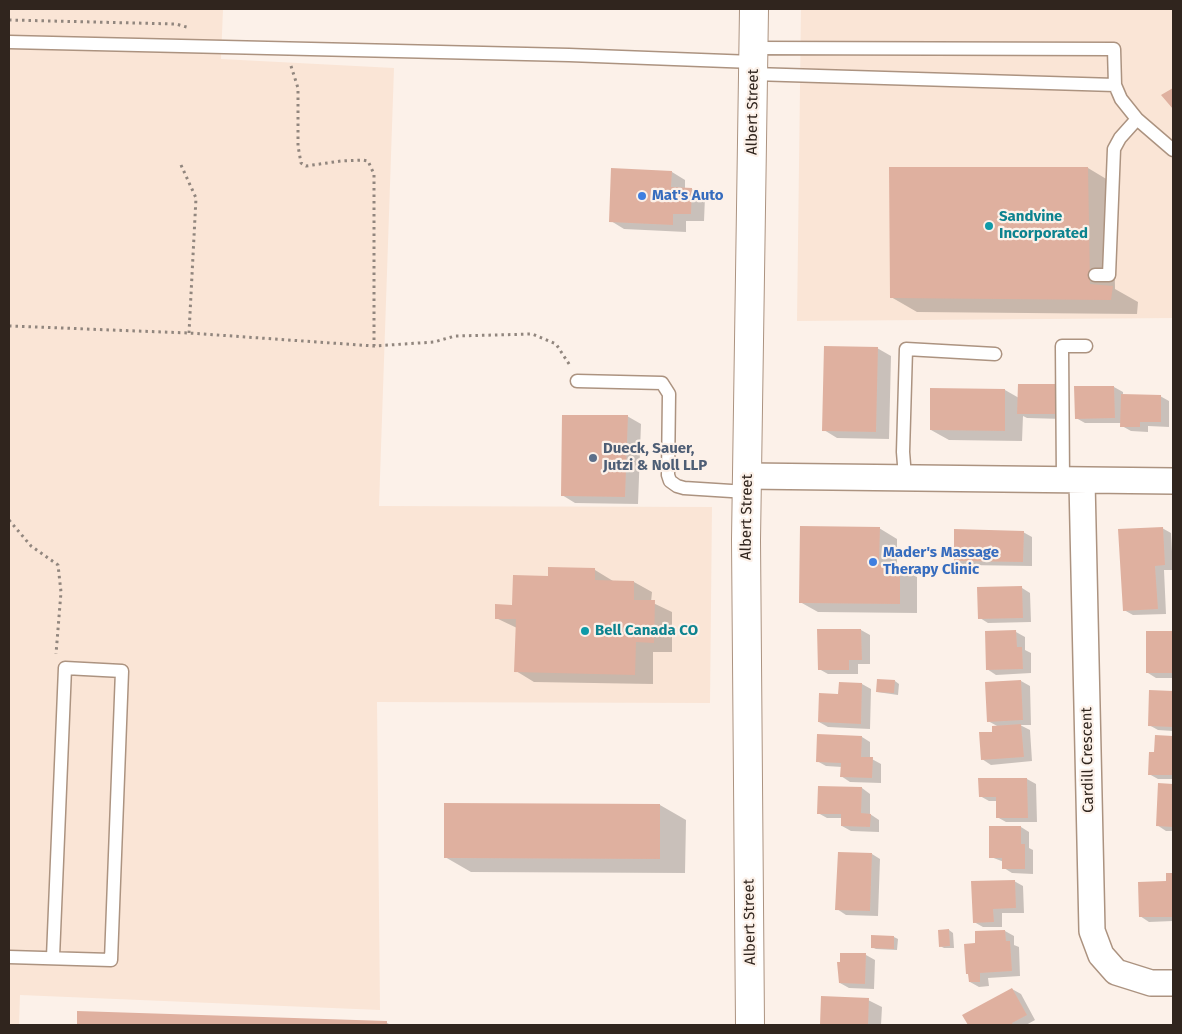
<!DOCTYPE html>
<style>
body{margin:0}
#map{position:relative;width:1182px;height:1034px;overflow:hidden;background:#fcf1e9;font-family:"Fira Sans",sans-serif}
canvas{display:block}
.frame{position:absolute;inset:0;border:10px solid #30251e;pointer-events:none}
</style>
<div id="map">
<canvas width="1182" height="1034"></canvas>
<div class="frame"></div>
</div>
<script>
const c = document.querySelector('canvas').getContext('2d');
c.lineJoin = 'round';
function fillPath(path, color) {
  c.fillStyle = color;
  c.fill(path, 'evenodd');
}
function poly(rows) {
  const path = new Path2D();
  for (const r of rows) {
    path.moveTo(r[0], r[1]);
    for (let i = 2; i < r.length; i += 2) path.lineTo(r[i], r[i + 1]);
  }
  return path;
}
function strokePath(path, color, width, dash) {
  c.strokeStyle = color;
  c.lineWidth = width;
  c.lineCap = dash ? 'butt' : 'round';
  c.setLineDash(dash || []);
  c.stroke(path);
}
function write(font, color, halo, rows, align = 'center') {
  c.font = font + ' "Fira Sans",sans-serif';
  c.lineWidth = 4.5;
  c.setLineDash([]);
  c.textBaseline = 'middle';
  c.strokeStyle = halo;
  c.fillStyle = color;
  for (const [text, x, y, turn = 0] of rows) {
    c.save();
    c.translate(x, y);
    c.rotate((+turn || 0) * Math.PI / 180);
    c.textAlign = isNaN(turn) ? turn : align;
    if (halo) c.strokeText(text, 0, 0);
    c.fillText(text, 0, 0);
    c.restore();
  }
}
fillPath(poly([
 [9,9,223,9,221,59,394,68,379,506,712,507,710,703,377,702,380,1010,20,995,19,1025,9,1025],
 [801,9,1173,9,1173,318,797,321]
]), '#fae5d6');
fillPath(poly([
 [1088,168,1113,183,1115,289,1138,302,1137,314,917,312,891,297],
 [672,172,685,180,685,189,692,189,705,197,704,221,686,221,686,232,624,229,611,221],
 [877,348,891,356,889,439,837,438,824,430],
 [1055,385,1064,390,1063,419,1027,418,1023,416,1022,441,949,440,931,430,1005,390,1019,398],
 [1114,387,1123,392,1123,396,1160,396,1169,401,1169,427,1148,426,1148,432,1131,431,1122,426,1122,423,1085,423,1076,418],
 [627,416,641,424,638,504,575,503,562,495],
 [879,528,897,539,897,567,917,577,917,613,818,612,800,602],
 [1162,528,1171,533,1173,570,1164,570,1166,614,1133,615,1124,610],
 [1023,532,1032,537,1032,566,964,565,955,560],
 [549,569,595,570,613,581,634,582,652,592,651,602,672,612,672,652,653,652,653,684,534,682,516,671,517,628,496,618,549,577],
 [1022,588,1030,593,1031,622,988,623,980,618],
 [818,630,861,630,870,635,870,664,858,664,858,674,828,674,819,669],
 [1016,632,1025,637,1025,650,1031,653,1031,673,996,675,987,669],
 [1147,632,1173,632,1173,678,1156,678,1148,673],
 [895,681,899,684,898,695,877,692],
 [1021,681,1030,686,1031,725,1020,725,1030,730,1032,761,991,765,982,759,993,733,999,727,988,721],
 [840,683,862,684,871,689,870,729,828,727,819,722,840,695],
 [1151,691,1173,693,1173,731,1158,730,1149,725],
 [1156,736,1173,737,1173,779,1158,779,1149,774,1156,754],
 [862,737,870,742,870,758,881,764,881,783,850,782,841,776,842,767,826,766,817,761],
 [980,779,1027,779,1036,784,1037,822,1006,822,997,817,997,801,989,801,980,796],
 [1159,785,1173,785,1173,831,1166,831,1157,825],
 [862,788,870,794,870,814,879,820,879,832,851,831,842,826,842,818,827,818,818,813],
 [445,804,660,805,686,820,685,873,471,872,445,857],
 [1021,827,1029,832,1029,848,1033,850,1033,874,1012,873,1004,868,1004,862,991,857],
 [872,854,880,859,878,916,846,915,837,909],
 [1167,874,1173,874,1173,921,1149,922,1140,916,1168,882],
 [1014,881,1023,886,1024,913,1002,913,1002,927,983,927,974,922],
 [949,930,953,933,954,948,944,948,940,946],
 [1005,931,1014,936,1014,945,1019,947,1020,976,988,978,989,986,979,987,970,982,977,944,976,933],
 [894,937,898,939,897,950,876,949,872,947],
 [866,955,875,960,874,989,849,988,840,983,838,963],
 [1012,989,1021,994,1035,1020,1026,1025,970,1025,964,1016],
 [868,1000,882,1007,881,1025,821,1025],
 [78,1012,387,1023,391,1025,78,1025]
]), '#0003');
fillPath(poly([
 [1173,88,1173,109,1161,95],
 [889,167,1088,167,1090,284,1113,286,1111,300,890,298],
 [611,168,672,171,671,187,692,188,691,214,673,214,673,225,609,222],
 [824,346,878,347,876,432,822,431],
 [1018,384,1055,384,1055,414,1017,414],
 [1074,386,1114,386,1115,418,1075,419],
 [930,388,1005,389,1005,431,930,430],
 [1121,394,1161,395,1161,422,1140,422,1140,427,1120,427],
 [562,415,628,415,625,497,561,496],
 [800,526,880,527,879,565,900,565,900,604,799,603],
 [1163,527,1165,565,1155,566,1158,609,1123,611,1118,529],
 [954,529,1024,531,1023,562,954,561],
 [548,567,595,568,595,580,634,581,634,600,655,600,654,643,636,642,635,675,514,672,516,619,495,619,495,604,512,605,513,575,548,576],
 [1022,586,1023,618,978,619,977,587],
 [817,629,861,629,862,660,849,660,849,670,818,670],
 [1016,630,1017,647,1022,647,1023,669,986,670,985,631],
 [1146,631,1173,631,1173,673,1146,673],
 [877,679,895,680,894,693,876,692],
 [1021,680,1023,720,987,722,985,682],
 [839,682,862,683,861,724,818,722,819,693,838,694],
 [1149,690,1173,691,1173,727,1148,726],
 [1021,724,1024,757,981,760,979,732,992,732,992,726],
 [817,734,862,736,861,757,873,757,872,778,840,777,841,763,816,762],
 [1155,735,1173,736,1173,775,1148,775,1149,752,1154,752],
 [978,778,1027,778,1028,818,996,818,996,797,979,797],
 [1158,783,1173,784,1173,827,1156,826],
 [818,786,862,787,861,813,871,814,870,827,841,826,841,814,817,814],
 [444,803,660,804,660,859,444,858],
 [989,826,1021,826,1021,844,1025,844,1025,869,1002,869,1002,858,989,858],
 [838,852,872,853,870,911,835,910],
 [1166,873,1173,873,1173,917,1139,917,1138,882,1166,881],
 [1015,880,1016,908,993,909,994,922,973,923,971,881],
 [949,929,950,946,939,947,938,930],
 [1005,930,1006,941,1010,941,1012,971,980,973,980,982,969,982,968,974,966,974,964,944,975,943,975,931],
 [871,935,894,936,894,949,871,948],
 [840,953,866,953,865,984,839,983,837,962,840,962],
 [1012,988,1027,1015,1012,1023,1013,1025,968,1025,962,1015],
 [821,996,869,998,868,1025,820,1025],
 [77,1011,387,1021,387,1025,77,1025]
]), '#dfb09f');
const lane = poly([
 [9,42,569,55,753,62],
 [753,48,1114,49,1115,85,1121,99,1137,119,1173,150],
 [753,74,1115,85],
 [1095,275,1109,275,1114,149,1120,138,1137,119],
 [577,381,662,383,669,394,668,475,670,481,677,486,684,488,747,492],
 [905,477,903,452,906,349,995,354],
 [1063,481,1062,346,1086,346],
 [9,957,111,960,122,671,65,668,53,957]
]);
const street = poly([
 [747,476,1173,481],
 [1082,481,1092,931,1101,955,1116,972,1151,983,1173,983]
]);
const secondary = poly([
 [750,1025,746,540,754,9]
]);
strokePath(lane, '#ac9380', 15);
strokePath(street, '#ac9380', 28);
strokePath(secondary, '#ac9380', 30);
strokePath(poly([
 [9,20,176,24,190,28],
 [291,66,298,88,298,146,301,163,306,166,341,161,363,160,368,161,374,174,374,346],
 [181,165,196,198,189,333],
 [9,326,189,333,374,346,434,342,455,336,532,334,556,344,571,367],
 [9,520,31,546,58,565,61,592,56,654]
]), '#91867e', 3, [2.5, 4]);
strokePath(lane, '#fff', 12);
strokePath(street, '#fff', 25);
strokePath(secondary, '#fff', 28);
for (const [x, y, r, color] of [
 [642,196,5,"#3f7fe0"],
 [989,226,5,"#0f9aa8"],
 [593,458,5,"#5c6f8a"],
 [873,562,5,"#3f7fe0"],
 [585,631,5,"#0f9aa8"]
]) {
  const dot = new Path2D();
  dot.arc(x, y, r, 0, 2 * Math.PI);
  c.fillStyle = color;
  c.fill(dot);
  strokePath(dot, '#fcf1e9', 2);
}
write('15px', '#30251e', '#fcf1e9', [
 ["Albert Street",753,112,-89],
 ["Albert Street",747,517,-89],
 ["Cardill Crescent",1088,760,-91],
 ["Albert Street",750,922,-91]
]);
write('bold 15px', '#366cbe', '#fcf1e9', [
 ["Mat's Auto",652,196],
 ["Mader's Massage",883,553],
 ["Therapy Clinic",883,570]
], 'left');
write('bold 15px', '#0d838f', '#fcf1e9', [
 ["Sandvine",999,217],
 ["Incorporated",999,234],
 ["Bell Canada CO",595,631]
], 'left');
write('bold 15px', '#4e5e75', '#fcf1e9', [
 ["Dueck, Sauer,",603,449],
 ["Jutzi & Noll LLP",603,466]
], 'left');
</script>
